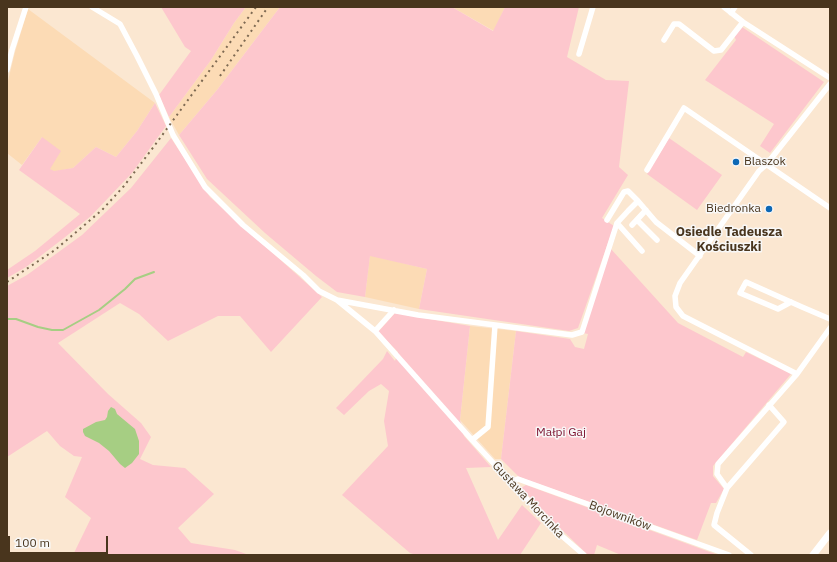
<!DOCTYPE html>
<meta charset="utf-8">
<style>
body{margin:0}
#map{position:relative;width:837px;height:562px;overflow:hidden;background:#fbe7d1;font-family:"IBM Plex Sans",sans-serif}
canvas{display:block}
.frame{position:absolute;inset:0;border:8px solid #49351d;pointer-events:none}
.scale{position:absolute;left:8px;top:536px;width:100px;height:18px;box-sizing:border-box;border:2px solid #49351d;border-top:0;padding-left:5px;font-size:12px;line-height:14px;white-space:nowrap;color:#49351d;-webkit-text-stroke:3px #f8f8f8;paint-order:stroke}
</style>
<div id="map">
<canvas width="837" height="562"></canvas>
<div class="frame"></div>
<div class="scale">100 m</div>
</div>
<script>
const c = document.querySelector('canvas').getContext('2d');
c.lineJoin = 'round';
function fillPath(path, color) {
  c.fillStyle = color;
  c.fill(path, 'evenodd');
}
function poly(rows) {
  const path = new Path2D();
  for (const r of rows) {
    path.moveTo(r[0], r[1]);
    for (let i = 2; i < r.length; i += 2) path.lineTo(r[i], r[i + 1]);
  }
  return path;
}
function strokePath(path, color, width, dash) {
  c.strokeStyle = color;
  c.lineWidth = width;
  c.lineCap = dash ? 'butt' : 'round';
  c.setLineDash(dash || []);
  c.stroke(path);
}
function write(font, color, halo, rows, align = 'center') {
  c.font = font + ' "IBM Plex Sans",sans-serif';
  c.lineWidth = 3;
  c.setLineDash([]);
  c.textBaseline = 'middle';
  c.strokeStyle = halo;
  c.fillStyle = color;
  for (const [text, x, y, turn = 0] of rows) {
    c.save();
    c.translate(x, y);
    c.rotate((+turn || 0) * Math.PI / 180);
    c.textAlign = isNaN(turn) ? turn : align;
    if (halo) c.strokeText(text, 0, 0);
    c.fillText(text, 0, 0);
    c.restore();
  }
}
fillPath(poly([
 [246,7,280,7,217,90,179,135,169,117,211,60,234,23],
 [452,7,505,7,494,31],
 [28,9,155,103,137,131,116,157,96,147,73,168,54,172,49,169,42,137,22,165,7,153,7,85,15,52],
 [370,255,427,269,419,309,365,297],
 [470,326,516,331,501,459,495,459,460,420]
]), '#fcdbb5');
fillPath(poly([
 [161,7,246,7,234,23,211,60,169,117,159,95,191,51,185,47],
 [280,7,452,7,493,31,505,7,579,7,567,57,606,80,629,81,619,167,628,175,602,218,614,226,578,328,569,331,419,309,427,269,370,256,365,297,337,292,316,276,265,233,207,179,179,135,217,90],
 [742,27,824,82,770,153,760,146,774,124,705,80,736,40,734,36],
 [155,103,166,126,132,173,91,216,64,238,26,267,7,278,7,270,35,251,80,214,19,170,42,137,61,151,50,169,54,171,73,168,96,147,116,157,137,131],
 [171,138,210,197,322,297,271,352,240,316,218,316,168,341,139,314,120,303,58,343,108,394,141,423,151,437,140,459,153,465,185,468,214,494,178,528,191,543,235,550,249,555,73,555,91,518,65,497,82,457,74,456,60,446,47,431,7,457,7,286,27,275,82,235,131,188],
 [669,138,722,175,697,210,647,174],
 [611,249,678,323,743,357,746,352,791,374,713,466,713,476,724,489,716,503,711,503,697,540,519,477,501,459,516,331,570,339,575,347,584,349,588,334,583,333],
 [395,313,470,326,460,420,464,436,491,467,466,468,498,540,522,505,541,523,520,555,416,555,410,553,342,495,388,446,384,421,389,391,381,384,369,391,344,415,336,408,383,359,387,351,395,361,398,352,378,332],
 [526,485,718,555,621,555,597,545,594,555,588,555,562,530,521,488]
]), '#fdc7cd');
fillPath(poly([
 [111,407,115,409,117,414,135,429,139,441,139,454,132,463,125,468,120,464,109,451,99,443,85,436,83,432,83,429,96,422,105,420,107,417,108,411]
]), '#a6ce83');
strokePath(poly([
 [7,319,16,319,38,327,52,330,63,330,99,310,125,289,135,279,154,272]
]), '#a6ce83', 2);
strokePath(poly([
 [92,7,120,24,137,56,156,94,173,135,205,187,243,225,303,275,319,291,337,300,418,315,572,335,582,332,617,223,628,211,638,201,656,222,700,256],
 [724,7,743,22,830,78],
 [731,13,735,7],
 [664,40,674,24,679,24,714,51,721,50,743,22],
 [579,54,593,7],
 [7,70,12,50,26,7],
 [830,84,766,165,759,171,680,283,675,296,676,307,683,316,797,374,830,328],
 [647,170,684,108,830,208],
 [607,220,624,192,628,191,638,201],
 [637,220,657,240],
 [617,223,642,251],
 [632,225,646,210],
 [337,300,375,331,472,440,523,495,562,536,584,555],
 [791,302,778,309,740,293,746,282,802,307,830,319],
 [375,331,394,310],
 [472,440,488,427,495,325],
 [511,482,518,479,729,555],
 [727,488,784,422,769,405],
 [751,555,714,525,717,513,727,488,717,474,718,464,797,374]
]), '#fff', 5.5);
strokePath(poly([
 [813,555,830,533]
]), '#fff', 7);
strokePath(poly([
 [220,76,268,7],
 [7,282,55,250,81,228,102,210,124,186,155,145,256,7]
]), '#7d6952', 2, [2, 4]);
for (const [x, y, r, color] of [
 [736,162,4,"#0d68b5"],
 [769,209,4,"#0d68b5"]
]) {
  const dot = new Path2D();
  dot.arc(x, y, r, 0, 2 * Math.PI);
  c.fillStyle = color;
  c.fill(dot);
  strokePath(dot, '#f8f8f8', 1.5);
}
write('12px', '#49351d', '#f8f8f8', [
 ["Blaszok",744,162],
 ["Biedronka",761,209,"right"]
], 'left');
write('12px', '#7c1230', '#f8f8f8', [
 ["Małpi Gaj",561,433]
]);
write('12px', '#49351d', '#f8f8f8', [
 ["Gustawa Morcinka",528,500,47],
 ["Bojowników",620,516,20]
]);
write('bold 13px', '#49351d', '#f8f8f8', [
 ["Osiedle Tadeusza",729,232],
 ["Kościuszki",729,247]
]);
</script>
